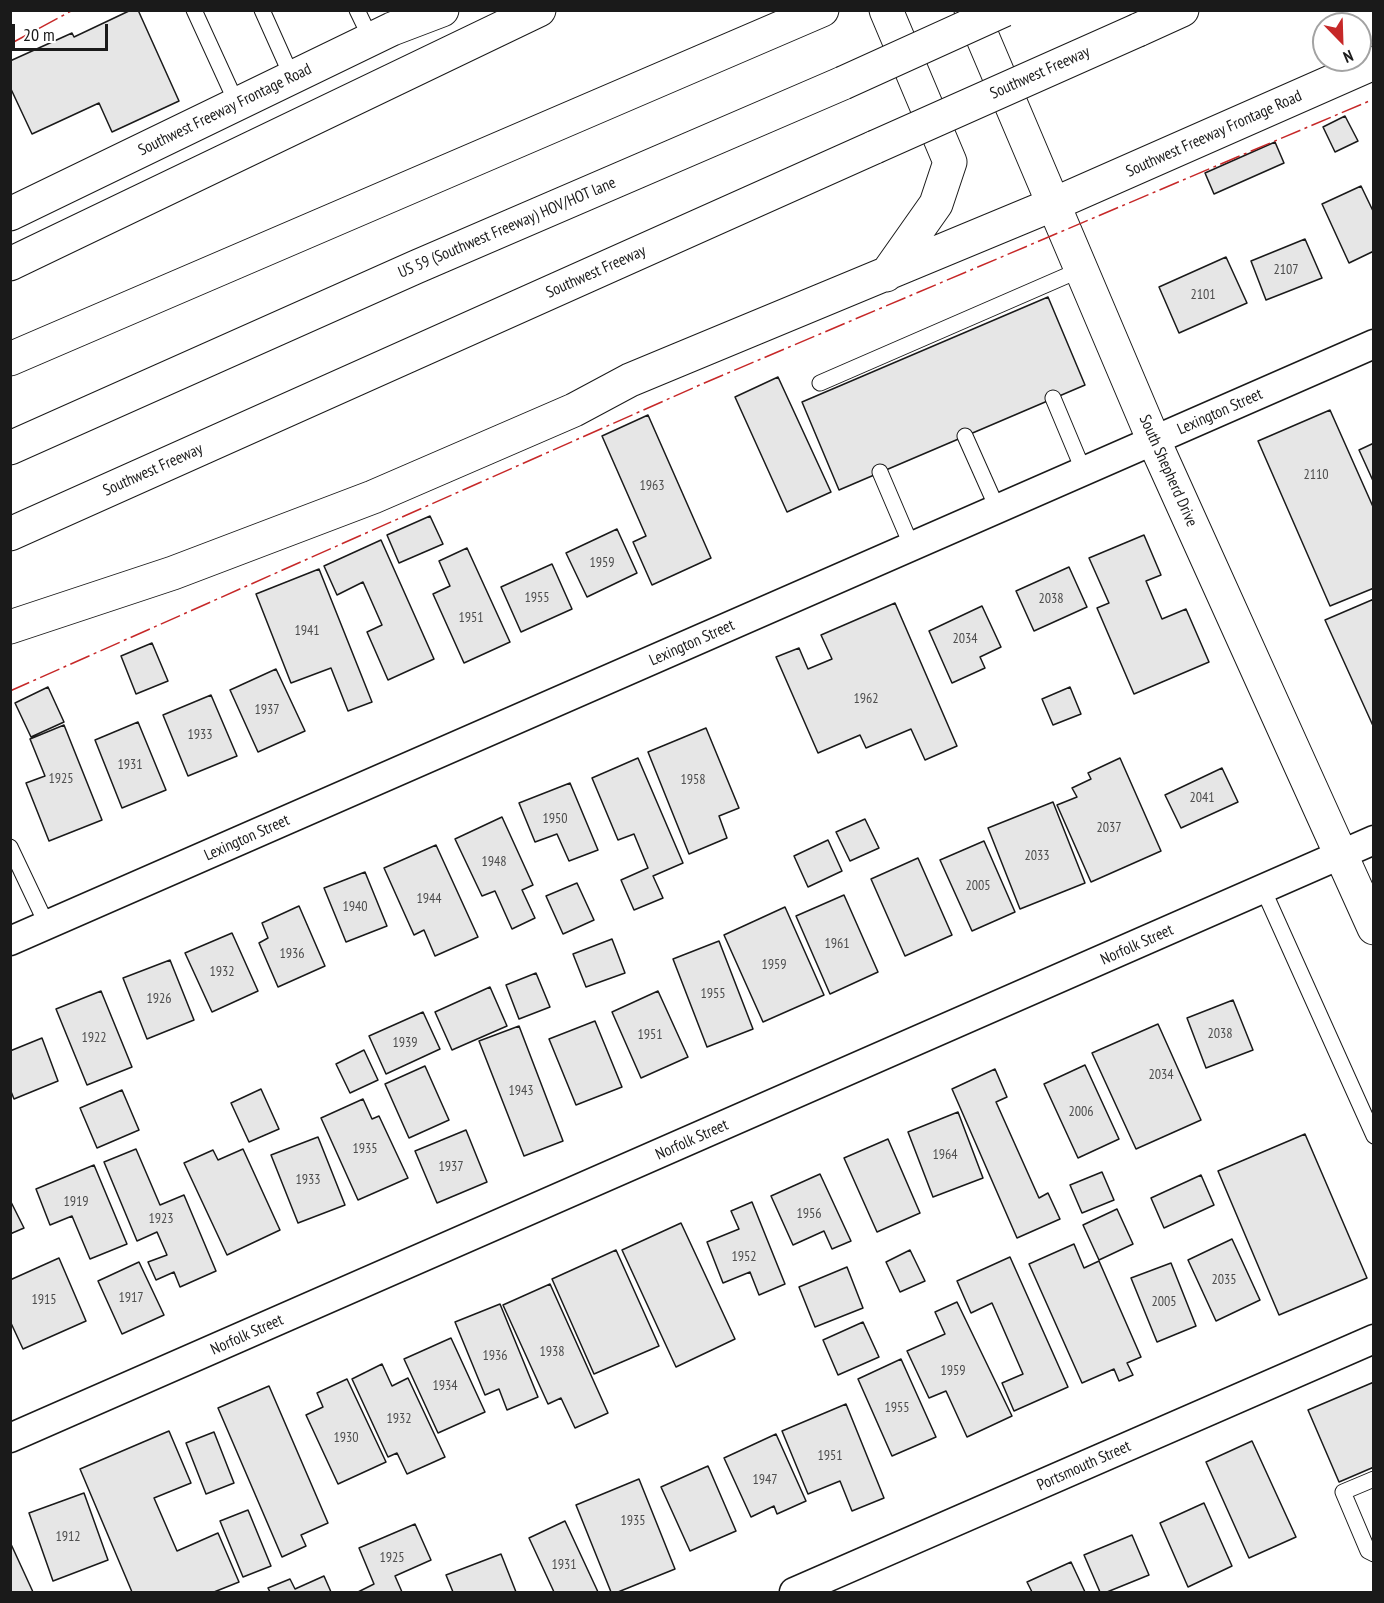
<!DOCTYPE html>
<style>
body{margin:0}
#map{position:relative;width:1384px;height:1603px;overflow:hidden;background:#fff;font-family:"PT Sans Narrow",sans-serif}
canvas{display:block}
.frame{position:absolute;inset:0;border:12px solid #1a1a1a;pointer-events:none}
.north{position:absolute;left:1312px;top:12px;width:60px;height:60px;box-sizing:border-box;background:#fff;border:2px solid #a3a3a3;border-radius:50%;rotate:157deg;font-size:16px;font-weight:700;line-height:24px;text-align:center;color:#1a1a1a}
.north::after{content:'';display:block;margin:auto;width:21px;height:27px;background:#c62828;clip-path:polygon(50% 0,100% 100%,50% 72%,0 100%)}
.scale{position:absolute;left:12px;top:24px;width:96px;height:27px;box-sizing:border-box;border:3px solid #1a1a1a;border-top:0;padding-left:8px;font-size:18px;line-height:21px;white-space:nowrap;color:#1a1a1a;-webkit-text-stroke:4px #fff;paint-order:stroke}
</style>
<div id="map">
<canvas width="1384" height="1603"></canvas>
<div class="frame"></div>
<div class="north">N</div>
<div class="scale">20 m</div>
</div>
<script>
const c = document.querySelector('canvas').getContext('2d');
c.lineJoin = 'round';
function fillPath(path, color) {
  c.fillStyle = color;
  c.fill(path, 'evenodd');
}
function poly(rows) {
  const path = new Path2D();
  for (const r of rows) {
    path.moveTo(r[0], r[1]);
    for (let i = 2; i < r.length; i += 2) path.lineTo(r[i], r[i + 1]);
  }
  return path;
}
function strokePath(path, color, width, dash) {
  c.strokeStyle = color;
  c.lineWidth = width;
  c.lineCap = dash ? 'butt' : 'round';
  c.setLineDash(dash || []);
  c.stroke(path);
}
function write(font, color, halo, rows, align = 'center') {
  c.font = font + ' "PT Sans Narrow",sans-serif';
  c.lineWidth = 4.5;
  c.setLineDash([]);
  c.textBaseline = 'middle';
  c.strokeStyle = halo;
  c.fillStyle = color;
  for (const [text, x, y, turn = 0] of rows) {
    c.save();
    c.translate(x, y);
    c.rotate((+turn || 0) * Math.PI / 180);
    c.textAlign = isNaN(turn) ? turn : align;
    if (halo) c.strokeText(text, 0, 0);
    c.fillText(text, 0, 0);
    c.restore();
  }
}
const building = poly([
 [131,10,138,10,179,101,112,132,99,103,32,134,10,87,10,61,72,33,74,37,131,10],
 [1345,116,1358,141,1335,152,1323,127,1345,116],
 [1275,142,1284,163,1214,194,1205,173,1275,142],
 [1361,186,1374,213,1374,251,1349,263,1322,204,1361,186],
 [1305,239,1322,278,1266,300,1251,261,1305,239],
 [1226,257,1247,303,1179,333,1159,287,1226,257],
 [1048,297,1085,385,839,490,802,402,1048,297],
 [778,377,831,492,787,512,735,397,778,377],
 [1330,410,1374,509,1374,588,1330,606,1258,441,1330,410],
 [648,415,711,558,652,585,633,542,646,536,602,436,648,415],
 [1374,443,1374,483,1359,450,1374,443],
 [430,516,443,544,399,563,387,535,430,516],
 [617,529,637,573,587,597,566,553,617,529],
 [1144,535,1161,575,1146,581,1162,619,1186,609,1209,662,1134,694,1097,608,1109,603,1089,558,1144,535],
 [381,540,434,659,388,680,367,632,382,625,363,582,337,595,324,566,381,540],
 [467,548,510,642,464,663,433,594,450,586,439,561,467,548],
 [552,564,572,609,521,632,501,587,552,564],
 [1069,567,1087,607,1034,631,1016,591,1069,567],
 [319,569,372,702,348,711,331,668,291,683,256,594,319,569],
 [1374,599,1374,728,1325,620,1374,599],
 [895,603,957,746,925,760,911,729,866,748,860,735,818,753,776,657,799,648,808,669,832,659,821,635,895,603],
 [982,606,1001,647,980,657,985,668,952,683,929,631,982,606],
 [152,643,168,681,136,694,121,656,152,643],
 [276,669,305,731,258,752,230,690,276,669],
 [48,687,64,722,31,737,15,703,48,687],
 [1070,687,1081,714,1053,725,1042,699,1070,687],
 [211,695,237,756,188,776,163,715,211,695],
 [138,722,166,790,122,808,95,740,138,722],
 [64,725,102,820,49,841,26,783,45,776,30,739,64,725],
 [706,728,739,808,719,816,727,838,689,854,648,752,706,728],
 [638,758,683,863,653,876,663,898,634,910,621,880,648,868,634,834,618,840,592,778,638,758],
 [1120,758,1161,851,1091,882,1057,805,1077,797,1072,788,1091,779,1088,773,1120,758],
 [1222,768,1238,802,1181,828,1165,795,1222,768],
 [570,783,598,850,569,861,557,834,535,842,519,803,570,783],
 [1053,802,1085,883,1020,909,988,828,1053,802],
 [502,817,533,885,522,890,535,918,512,929,495,891,482,896,455,839,502,817],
 [865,819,879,848,850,861,836,832,865,819],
 [828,840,842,871,808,887,794,856,828,840],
 [984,841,1015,912,972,931,940,860,984,841],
 [436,845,478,937,435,956,424,930,414,935,384,868,436,845],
 [918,858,952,935,905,956,871,879,918,858],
 [365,872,387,926,346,942,324,888,365,872],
 [577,883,594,920,563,934,546,896,577,883],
 [844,895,878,972,830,994,796,916,844,895],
 [299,906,325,966,278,987,259,943,268,938,262,923,299,906],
 [785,907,824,995,763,1022,724,935,785,907],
 [232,933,258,991,212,1012,185,953,232,933],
 [612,939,625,973,586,987,573,954,612,939],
 [719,941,753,1029,707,1047,673,959,719,941],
 [170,960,194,1020,147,1039,123,978,170,960],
 [536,973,550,1007,519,1019,506,985,536,973],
 [490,987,507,1026,452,1050,435,1012,490,987],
 [101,991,132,1067,87,1085,56,1009,101,991],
 [658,991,688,1057,641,1078,612,1012,658,991],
 [1233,1000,1253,1050,1206,1068,1187,1018,1233,1000],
 [423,1012,440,1049,386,1074,369,1036,423,1012],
 [595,1021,622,1087,576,1105,549,1039,595,1021],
 [1158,1024,1201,1120,1136,1149,1092,1053,1158,1024],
 [519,1026,563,1141,524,1156,479,1041,519,1026],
 [42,1038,58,1081,14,1099,10,1089,10,1051,42,1038],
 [364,1050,378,1080,350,1093,336,1064,364,1050],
 [1085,1065,1119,1139,1078,1158,1044,1084,1085,1065],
 [425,1066,449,1120,409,1138,385,1084,425,1066],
 [995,1069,1007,1097,996,1102,1039,1198,1048,1193,1060,1219,1017,1238,952,1089,995,1069],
 [261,1089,279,1129,249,1142,231,1103,261,1089],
 [122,1090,139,1130,97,1148,80,1108,122,1090],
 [363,1099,372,1119,379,1116,408,1178,358,1200,321,1118,363,1099],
 [958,1112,983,1178,933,1197,908,1132,958,1112],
 [466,1130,487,1182,437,1203,415,1151,466,1130],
 [1305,1134,1367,1278,1279,1315,1218,1171,1305,1134],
 [318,1137,345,1205,298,1223,271,1155,318,1137],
 [888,1139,920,1213,877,1232,844,1158,888,1139],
 [136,1149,160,1205,184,1195,216,1271,180,1287,174,1272,156,1280,148,1262,167,1255,157,1232,137,1241,104,1162,136,1149],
 [243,1149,280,1230,227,1255,184,1163,213,1150,218,1160,243,1149],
 [94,1165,127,1244,90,1259,72,1216,50,1225,36,1189,94,1165],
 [1102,1172,1114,1200,1082,1213,1070,1185,1102,1172],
 [820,1174,851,1241,832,1249,824,1231,793,1245,771,1196,820,1174],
 [1201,1175,1214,1205,1164,1228,1151,1198,1201,1175],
 [10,1200,24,1228,10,1234,10,1200],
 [752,1202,785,1284,759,1295,750,1272,723,1283,707,1242,739,1229,731,1211,752,1202],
 [1117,1209,1133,1244,1099,1260,1083,1225,1117,1209],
 [681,1223,735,1339,676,1367,622,1250,681,1223],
 [1232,1239,1260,1300,1216,1321,1188,1260,1232,1239],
 [1074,1244,1084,1268,1099,1261,1141,1357,1127,1363,1133,1375,1119,1381,1114,1369,1082,1383,1029,1264,1074,1244],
 [616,1250,659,1346,594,1374,552,1279,616,1250],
 [910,1250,925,1281,900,1292,886,1262,910,1250],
 [1010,1257,1068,1387,1014,1411,1002,1383,1023,1374,992,1303,971,1313,957,1281,1010,1257],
 [59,1258,86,1321,23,1349,10,1321,10,1280,59,1258],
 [139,1262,164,1315,122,1334,98,1281,139,1262],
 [1171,1263,1196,1326,1157,1342,1131,1278,1171,1263],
 [847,1267,863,1308,815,1327,799,1287,847,1267],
 [550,1284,608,1413,575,1428,561,1398,548,1404,503,1305,550,1284],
 [957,1302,1012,1416,967,1437,946,1391,929,1398,907,1351,945,1334,935,1312,957,1302],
 [500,1304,538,1397,507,1410,499,1389,485,1395,455,1322,500,1304],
 [863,1322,879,1357,838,1375,823,1340,863,1322],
 [451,1338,485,1412,438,1433,404,1359,451,1338],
 [901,1359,936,1437,892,1456,858,1379,901,1359],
 [382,1364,392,1386,408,1378,445,1457,407,1474,397,1453,388,1457,352,1379,382,1364],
 [347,1379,386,1462,338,1484,306,1415,323,1407,317,1393,347,1379],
 [1374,1382,1374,1467,1339,1482,1308,1410,1374,1382],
 [269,1386,328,1523,301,1535,306,1546,282,1557,218,1408,269,1386],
 [846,1404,884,1498,852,1511,840,1481,808,1494,782,1431,846,1404],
 [169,1431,191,1483,154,1498,177,1551,218,1533,239,1582,214,1592,132,1592,80,1469,169,1431],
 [214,1432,234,1483,206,1494,186,1443,214,1432],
 [776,1434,806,1501,777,1514,774,1506,751,1517,724,1458,776,1434],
 [1252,1441,1296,1537,1249,1558,1206,1462,1252,1441],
 [708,1466,736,1531,690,1551,661,1487,708,1466],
 [639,1479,675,1569,618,1592,611,1592,576,1505,639,1479],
 [84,1493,108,1560,53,1581,29,1513,84,1493],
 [1204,1503,1232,1566,1188,1587,1160,1523,1204,1503],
 [248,1510,271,1566,243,1577,220,1521,248,1510],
 [565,1521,598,1592,554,1592,529,1538,565,1521],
 [415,1524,431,1560,395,1576,402,1592,358,1592,374,1584,359,1548,415,1524],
 [1132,1535,1149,1575,1107,1592,1100,1592,1084,1555,1132,1535],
 [10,1542,33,1592,10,1592,10,1542],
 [501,1554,516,1592,453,1592,446,1575,501,1554],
 [1071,1562,1085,1592,1032,1592,1027,1582,1071,1562],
 [324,1576,331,1592,270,1592,268,1588,290,1579,295,1589,324,1576]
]);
fillPath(building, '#e6e6e6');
strokePath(building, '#1a1a1a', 1.5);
const service = poly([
 [194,10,237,104],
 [262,10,292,77],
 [357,10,371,39],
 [820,383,1082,269],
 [1053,398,1084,472],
 [965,436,998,510],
 [880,472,912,547],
 [10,847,47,925],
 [1263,889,1374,1136],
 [1374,1479,1343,1492,1368,1551,1374,1554]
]);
const minor = poly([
 [10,941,1374,344],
 [10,1438,1374,840],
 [794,1592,1374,1339]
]);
const tertiary = poly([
 [10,214,392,29,442,10]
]);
const secondary = poly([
 [1054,204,1374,63]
]);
const primary = poly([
 [971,10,1154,441,1374,928]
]);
const motorway = poly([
 [1138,30,1182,10],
 [10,264,539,10],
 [886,275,936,204,950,162,886,10],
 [10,359,822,10],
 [10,448,416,267,843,83],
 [10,534,875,147],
 [10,627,173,573,373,497,574,410,630,380,1054,204]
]);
strokePath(service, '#1a1a1a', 17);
strokePath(minor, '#1a1a1a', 31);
strokePath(tertiary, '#1a1a1a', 35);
strokePath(secondary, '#1a1a1a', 35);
strokePath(primary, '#1a1a1a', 35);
strokePath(motorway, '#1a1a1a', 35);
strokePath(service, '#fff', 15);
strokePath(minor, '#fff', 28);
strokePath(tertiary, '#fff', 33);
strokePath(secondary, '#fff', 33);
strokePath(primary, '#fff', 33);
strokePath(motorway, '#fff', 33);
const motorwayBridge = poly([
 [843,83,1004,10],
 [875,147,1138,30]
]);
strokePath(motorwayBridge, '#1a1a1a', 35, []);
strokePath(motorwayBridge, '#fff', 33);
strokePath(poly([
 [10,44,73,10],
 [10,691,702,384,1374,99]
]), '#c62828', 1.5, [21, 4.5, 3, 4.5]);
write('14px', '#4d4d4d', null, [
 ["2107",1286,270],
 ["2101",1203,295],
 ["2110",1316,475],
 ["1963",652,486],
 ["1959",602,563],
 ["1955",537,598],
 ["2038",1051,599],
 ["1951",471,618],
 ["1941",307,631],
 ["2034",965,639],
 ["1962",866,699],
 ["1937",267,710],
 ["1933",200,735],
 ["1931",130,765],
 ["1925",61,779],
 ["1958",693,780],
 ["2041",1202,798],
 ["1950",555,819],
 ["2037",1109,828],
 ["2033",1037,856],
 ["1948",494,862],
 ["2005",978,886],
 ["1944",429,899],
 ["1940",355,907],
 ["1961",837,944],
 ["1936",292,954],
 ["1959",774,965],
 ["1932",222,972],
 ["1955",713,994],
 ["1926",159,999],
 ["2038",1220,1034],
 ["1951",650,1035],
 ["1922",94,1038],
 ["1939",405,1043],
 ["2034",1161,1075],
 ["1943",521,1091],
 ["2006",1081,1112],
 ["1935",365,1149],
 ["1964",945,1155],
 ["1937",451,1167],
 ["1933",308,1180],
 ["1919",76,1202],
 ["1956",809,1214],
 ["1923",161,1219],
 ["1952",744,1257],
 ["2035",1224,1280],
 ["1917",131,1298],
 ["1915",44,1300],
 ["2005",1164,1302],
 ["1938",552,1352],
 ["1936",495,1356],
 ["1959",953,1371],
 ["1934",445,1386],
 ["1955",897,1408],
 ["1932",399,1419],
 ["1930",346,1438],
 ["1951",830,1456],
 ["1947",765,1480],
 ["1935",633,1521],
 ["1912",68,1537],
 ["1925",392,1558],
 ["1931",564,1565]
]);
write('16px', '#1a1a1a', '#fff', [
 ["Southwest Freeway",1040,73,-24],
 ["Southwest Freeway Frontage Road",225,110,-26],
 ["Southwest Freeway Frontage Road",1214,134,-24],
 ["US 59 (Southwest Freeway) HOV/HOT lane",507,228,-23],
 ["Southwest Freeway",596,272,-24],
 ["Lexington Street",1220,412,-24],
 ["Southwest Freeway",153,470,-24],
 ["South Shepherd Drive",1168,471,66],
 ["Lexington Street",692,643,-24],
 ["Lexington Street",247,838,-24],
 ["Norfolk Street",1137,945,-24],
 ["Norfolk Street",692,1140,-24],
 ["Norfolk Street",247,1335,-24],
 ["Portsmouth Street",1084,1466,-24]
]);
</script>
